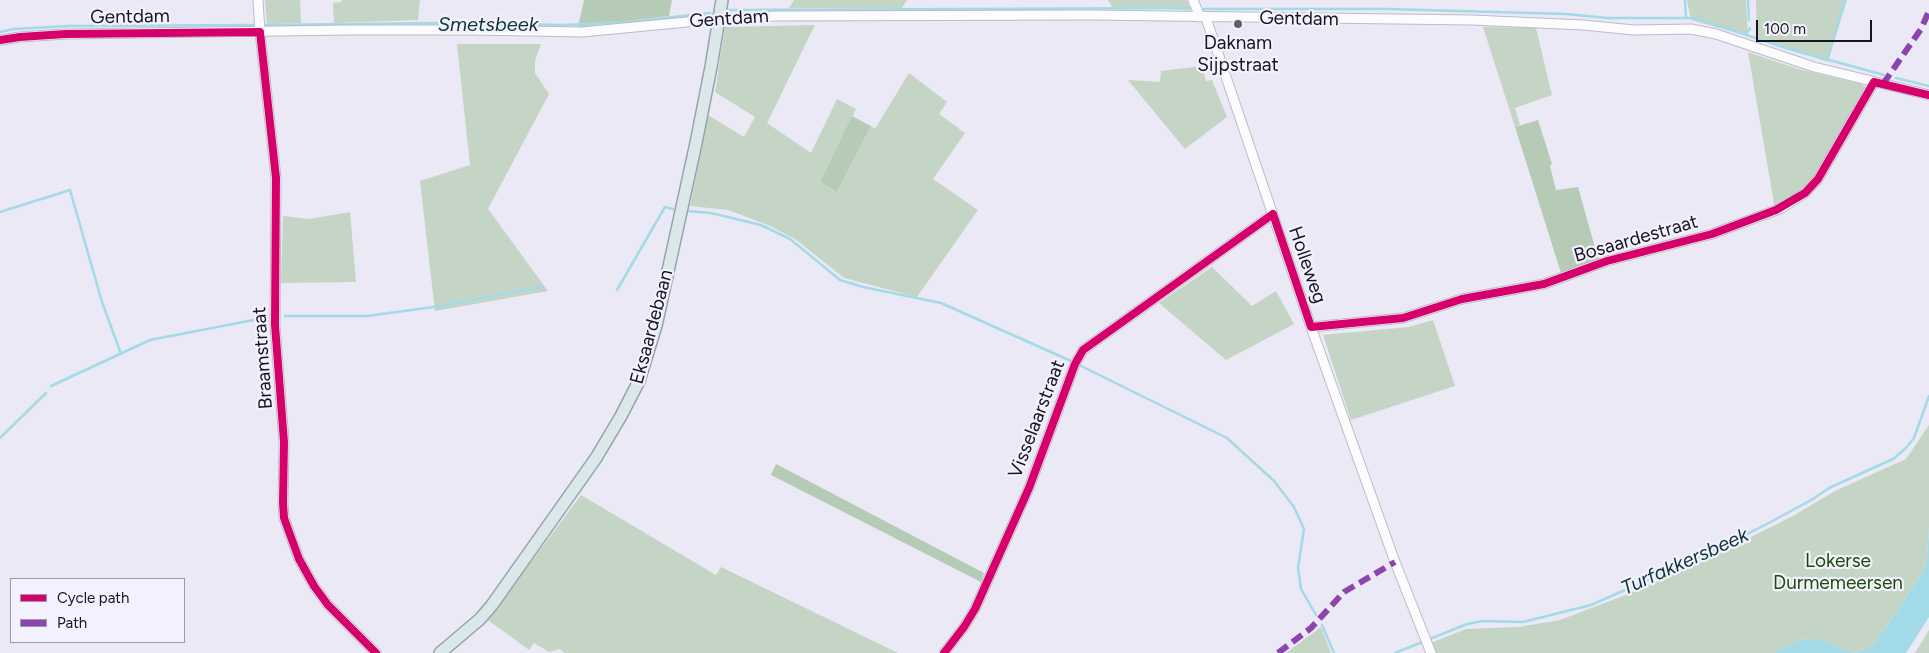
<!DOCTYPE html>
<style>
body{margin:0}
#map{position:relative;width:1929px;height:653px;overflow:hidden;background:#eae9f5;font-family:Figtree,sans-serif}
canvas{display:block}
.legend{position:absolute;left:10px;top:578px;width:175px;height:65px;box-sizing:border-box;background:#f3f1fe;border:1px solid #9b99a5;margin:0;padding:6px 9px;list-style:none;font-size:15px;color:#171520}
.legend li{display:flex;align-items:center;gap:10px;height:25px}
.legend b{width:25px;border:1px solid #9b99a5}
.scale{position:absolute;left:1756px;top:20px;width:116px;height:22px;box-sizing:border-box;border:2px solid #171520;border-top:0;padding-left:6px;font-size:15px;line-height:18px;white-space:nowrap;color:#171520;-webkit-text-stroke:4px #f3f1fe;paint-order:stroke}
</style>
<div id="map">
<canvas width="1929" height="653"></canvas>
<ul class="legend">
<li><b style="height:6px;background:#d6006c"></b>Cycle path</li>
<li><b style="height:6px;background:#8e44ad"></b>Path</li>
</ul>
<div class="scale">100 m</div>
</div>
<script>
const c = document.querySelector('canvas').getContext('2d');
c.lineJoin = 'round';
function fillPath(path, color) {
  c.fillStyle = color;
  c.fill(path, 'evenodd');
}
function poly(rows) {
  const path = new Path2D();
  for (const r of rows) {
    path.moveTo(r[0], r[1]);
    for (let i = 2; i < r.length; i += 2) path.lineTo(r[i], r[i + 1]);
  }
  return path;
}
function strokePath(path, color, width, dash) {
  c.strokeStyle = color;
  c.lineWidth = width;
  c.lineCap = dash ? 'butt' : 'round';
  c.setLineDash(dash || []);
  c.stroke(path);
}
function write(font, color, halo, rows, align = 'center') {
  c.font = font + ' Figtree,sans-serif';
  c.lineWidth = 4.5;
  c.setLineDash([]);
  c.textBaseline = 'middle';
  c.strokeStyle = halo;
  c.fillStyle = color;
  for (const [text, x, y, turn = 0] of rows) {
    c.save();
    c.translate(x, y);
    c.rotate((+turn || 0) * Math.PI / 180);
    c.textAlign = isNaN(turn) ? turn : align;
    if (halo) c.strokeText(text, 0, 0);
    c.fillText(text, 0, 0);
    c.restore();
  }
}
fillPath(poly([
 [265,0,300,0,301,23,267,24],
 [342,0,420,0,418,20,334,23,333,3,341,2],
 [794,0,907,0,902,8,789,8],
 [1108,0,1187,0,1190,10,1112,7],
 [1687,0,1746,0,1748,36,1691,20],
 [1756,0,1847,0,1828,62,1757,37],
 [815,25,767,123,811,153,837,99,856,109,820,182,837,192,871,126,875,129,909,73,947,102,939,114,965,133,933,179,978,210,917,297,844,278,795,239,768,225,728,210,690,206,708,115,744,137,755,117,715,92,725,27],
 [1483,27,1536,28,1552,95,1515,108,1520,125,1515,127],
 [457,44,541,44,535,61,535,73,549,94,488,209,548,291,435,311,420,181,470,165],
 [1748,52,1798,69,1861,84,1865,87,1865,90,1813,182,1799,196,1775,209],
 [1202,66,1206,81,1212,80,1227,117,1185,149,1128,80,1160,82,1161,71],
 [350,212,356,282,281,283,283,216,309,219],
 [1212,267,1252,306,1276,291,1294,324,1226,360,1159,303],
 [1433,320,1455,386,1351,420,1323,335,1409,327],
 [1929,425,1929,527,1927,561,1921,574,1900,607,1873,645,1865,650,1854,653,1817,639,1799,640,1774,653,1436,653,1431,643,1466,629,1518,627,1560,620,1623,596,1705,560,1793,516,1835,491,1906,459],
 [581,495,716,575,721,567,898,653,565,653,559,649,549,652,534,643,529,650,488,620],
 [1321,627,1331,653,1286,653],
 [1929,630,1929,653,1915,653]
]), '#c5d5c5');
fillPath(poly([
 [584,0,672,0,669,16,578,27],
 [852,116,871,126,837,192,820,182],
 [1538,120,1552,164,1550,166,1556,190,1578,187,1599,262,1562,276,1515,127],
 [776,464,984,573,981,582,771,475]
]), '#b6cbb5');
fillPath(poly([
 [1929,527,1929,617,1906,653,1774,653,1799,640,1817,639,1854,653,1865,650,1873,645,1900,607,1921,574,1927,561]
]), '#a3dae8');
strokePath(poly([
 [1685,0,1686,18],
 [1748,0,1749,20],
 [1203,9,1389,9,1566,14,1608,18,1695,18,1789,49,1884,75],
 [728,10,1190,8],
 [265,25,438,23,564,25,628,22,710,13],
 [0,32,14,29,69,26,253,25],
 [1746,34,1750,28],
 [1827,60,1845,0],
 [1896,78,1929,86],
 [687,211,711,213,761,225,790,239,840,280,863,287,941,303,1071,361],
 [0,212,70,190,102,302,121,354],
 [617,290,665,207,673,209],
 [285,316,367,316,441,306,541,287],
 [1077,364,1227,438,1274,481,1294,507,1304,529,1298,568,1301,589,1316,615],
 [51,386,150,340,264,318],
 [0,438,46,393],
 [1322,625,1334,653],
 [1395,653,1467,624,1483,621,1523,622,1591,605,1700,557,1765,525,1813,499,1829,488,1893,459,1906,448,1914,438,1929,396]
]), '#a3dae8', 2.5);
const minor = poly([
 [258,0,260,32,276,178,275,325,284,442,283,503,284,518,299,559,314,586,328,605,376,653],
 [1193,0,1200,17],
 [1206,18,1311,327,1395,562,1431,653],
 [0,40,20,37,66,34,348,30,473,30,582,32,708,20,776,16,1091,15,1472,20,1583,25,1634,30,1691,29,1716,34,1814,67,1929,95],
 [1311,327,1403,318,1462,299,1544,284,1607,261,1712,234,1782,208,1805,193,1818,179,1874,82],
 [944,653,964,627,975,609,1029,488,1075,364,1083,350,1273,214]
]);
const major = poly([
 [440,653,480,619,492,605,596,458,621,416,639,381,656,326,696,143,711,67,722,0]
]);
strokePath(minor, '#bcbbc6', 11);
strokePath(major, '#92a5ad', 14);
strokePath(minor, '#fcfcfe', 9);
strokePath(major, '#dce7ea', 11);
strokePath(poly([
 [1883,84,1921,29,1929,11],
 [1278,653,1311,628,1344,592,1395,562]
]), '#8e44ad', 6, [12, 6]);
strokePath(poly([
 [0,40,20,37,66,34,260,32,276,178,275,325,284,442,283,503,284,518,299,559,314,586,328,605,376,653],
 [944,653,964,627,975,609,1029,488,1075,364,1083,350,1273,214,1311,327,1403,318,1462,299,1544,284,1607,261,1712,234,1776,210,1805,193,1818,179,1874,82,1929,95]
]), '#d6006c', 8);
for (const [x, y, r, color] of [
 [1238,24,5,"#615f6b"]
]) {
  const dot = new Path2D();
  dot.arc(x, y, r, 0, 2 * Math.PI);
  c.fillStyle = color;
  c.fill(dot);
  strokePath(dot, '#f3f1fe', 2);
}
write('19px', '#171520', '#f3f1fe', [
 ["Gentdam",130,17,-1],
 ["Gentdam",729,19,-4],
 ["Gentdam",1299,19,1],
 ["Bosaardestraat",1636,239,-16],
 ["Holleweg",1307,265,71],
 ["Eksaardebaan",652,327,-75],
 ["Braamstraat",263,358,-94],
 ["Visselaarstraat",1037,419,-69]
]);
write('19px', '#171520', '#f3f1fe', [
 ["Daknam",1238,43],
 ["Sijpstraat",1238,65]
]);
write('19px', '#1a4c05', '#f3f1fe', [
 ["Lokerse",1838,561],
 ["Durmemeersen",1838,583]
]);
write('italic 20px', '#0e353b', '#f3f1fe', [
 ["Smetsbeek",488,25],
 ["Turfakkersbeek",1685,562,-24]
]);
</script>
